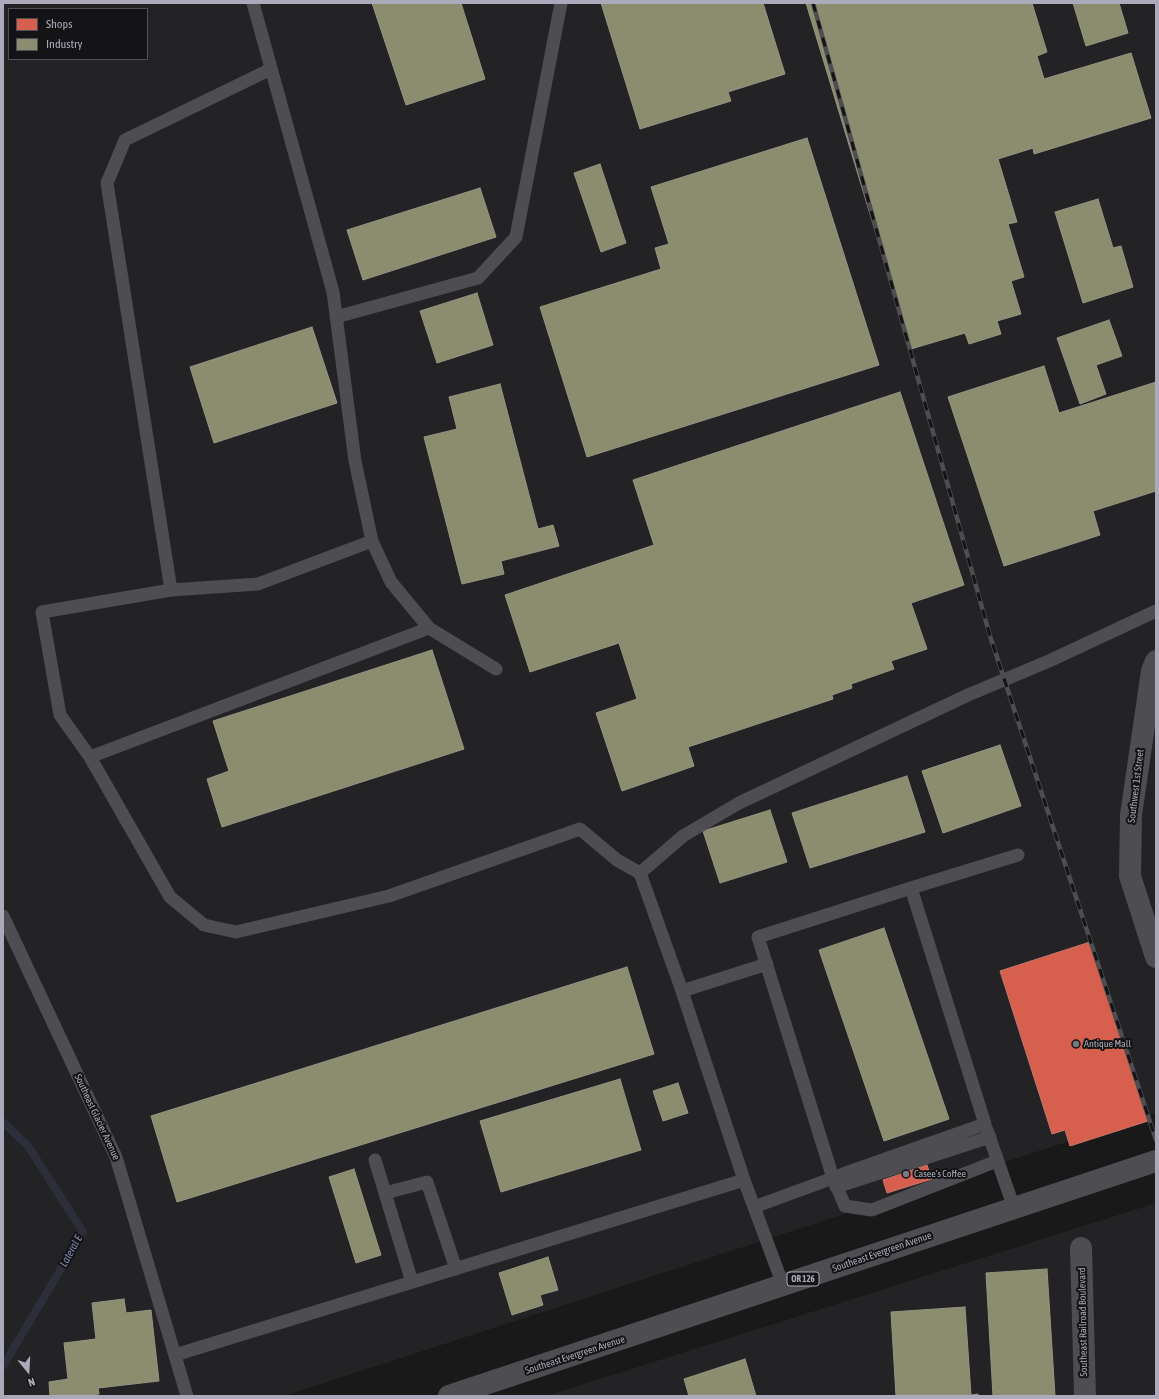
<!DOCTYPE html>
<meta charset="utf-8">
<style>
body{margin:0}
#map{position:relative;width:1159px;height:1399px;overflow:hidden;background:#191919;font-family:"Asap Condensed",sans-serif}
canvas{display:block}
.frame{position:absolute;inset:0;border:4px solid #abaaba;pointer-events:none}
.legend{position:absolute;left:8px;top:8px;width:140px;height:52px;box-sizing:border-box;background:#141315;border:1px solid #504f57;margin:0;padding:5px 7px;list-style:none;font-size:12px;color:#abaaba}
.legend li{display:flex;align-items:center;gap:8px;height:20px}
.legend b{width:20px;border:1px solid #504f57}
.north{position:absolute;left:8px;top:1351px;width:40px;height:40px;-webkit-text-stroke:3px #141315;paint-order:stroke;rotate:162deg;font-size:11px;font-weight:700;line-height:16px;text-align:center;color:#abaaba}
.north::after{content:'';display:block;margin:auto;width:14px;height:18px;background:#abaaba;clip-path:polygon(50% 0,100% 100%,50% 72%,0 100%)}
</style>
<div id="map">
<canvas width="1159" height="1399"></canvas>
<div class="frame"></div>
<ul class="legend">
<li><b style="height:11px;background:#d6604d"></b>Shops</li>
<li><b style="height:11px;background:#8c8c6e"></b>Industry</li>
</ul>
<div class="north">N</div>
</div>
<script>
const c = document.querySelector('canvas').getContext('2d');
c.lineJoin = 'round';
function fillPath(path, color) {
  c.fillStyle = color;
  c.fill(path, 'evenodd');
}
function poly(rows) {
  const path = new Path2D();
  for (const r of rows) {
    path.moveTo(r[0], r[1]);
    for (let i = 2; i < r.length; i += 2) path.lineTo(r[i], r[i + 1]);
  }
  return path;
}
function strokePath(path, color, width, dash) {
  c.strokeStyle = color;
  c.lineWidth = width;
  c.lineCap = dash ? 'butt' : 'round';
  c.setLineDash(dash || []);
  c.stroke(path);
}
function write(font, color, halo, rows, align = 'center') {
  c.font = font + ' "Asap Condensed",sans-serif';
  c.lineWidth = 4;
  c.setLineDash([]);
  c.textBaseline = 'middle';
  c.strokeStyle = halo;
  c.fillStyle = color;
  for (const [text, x, y, turn = 0] of rows) {
    c.save();
    c.translate(x, y);
    c.rotate((+turn || 0) * Math.PI / 180);
    c.textAlign = isNaN(turn) ? turn : align;
    if (halo) c.strokeText(text, 0, 0);
    c.fillText(text, 0, 0);
    c.restore();
  }
}
fillPath(poly([
 [3,3,1156,3,1156,1113,284,1396,3,1396],
 [9,9,147,9,147,59,9,59],
 [1156,1203,1156,1396,546,1396]
]), '#232325');
const shops = poly([
 [1090,942,1148,1121,1070,1146,1065,1130,1052,1134,1000,971,1090,942],
 [927,1165,932,1179,887,1193,883,1180,927,1165]
]);
fillPath(shops, '#d6604d');
strokePath(shops, '#c9766e', 1);
const industry = poly([
 [372,3,461,3,485,79,406,105,372,3],
 [601,3,763,3,785,74,728,92,731,101,640,129,601,3],
 [806,3,1032,3,1047,52,1037,56,1044,79,1131,53,1151,118,1034,154,1033,148,998,159,1017,222,1008,224,1024,277,1011,281,1021,314,997,321,1001,334,969,344,965,333,911,349,806,3],
 [1073,3,1119,3,1128,33,1086,46,1073,3],
 [807,138,879,365,587,457,540,307,661,269,655,248,669,244,651,187,807,138],
 [600,164,626,243,601,252,574,173,600,164],
 [480,188,496,237,363,280,347,230,480,188],
 [1098,199,1113,248,1121,246,1133,287,1083,303,1055,212,1098,199],
 [477,293,493,345,437,363,420,311,477,293],
 [1109,320,1122,356,1096,365,1106,394,1080,404,1057,338,1109,320],
 [312,327,337,403,214,443,190,367,312,327],
 [1044,366,1059,413,1156,382,1156,491,1093,511,1100,535,1004,566,948,397,1044,366],
 [500,384,538,529,553,525,559,546,501,561,504,574,462,584,424,437,457,429,449,397,500,384],
 [900,392,964,585,911,603,927,649,891,661,894,669,851,684,852,688,832,695,833,699,688,747,694,766,622,791,596,713,637,699,619,643,530,672,505,595,654,545,633,480,900,392],
 [432,650,464,749,222,827,207,779,229,771,213,721,432,650],
 [1000,745,1021,806,943,833,922,771,1000,745],
 [907,776,925,832,810,868,792,813,907,776],
 [770,810,787,862,720,883,703,831,770,810],
 [884,928,949,1119,884,1141,819,950,884,928],
 [627,967,654,1054,177,1202,151,1116,627,967],
 [620,1079,641,1150,501,1192,480,1121,620,1079],
 [678,1083,688,1113,663,1121,653,1091,678,1083],
 [354,1169,381,1255,356,1263,329,1177,354,1169],
 [548,1257,558,1290,540,1295,543,1305,512,1315,499,1273,548,1257],
 [1047,1269,1055,1396,993,1396,986,1273,1047,1269],
 [124,1299,126,1313,151,1310,159,1381,98,1388,99,1394,87,1396,50,1396,49,1382,68,1379,64,1343,96,1339,92,1303,124,1299],
 [965,1307,971,1395,978,1394,978,1396,896,1396,891,1312,965,1307],
 [745,1359,756,1396,689,1396,684,1379,745,1359]
]);
fillPath(industry, '#8c8c6e');
strokePath(industry, '#959585', 1);
strokePath(poly([
 [3,1122,28,1146,83,1232,3,1366]
]), '#2c2f3b', 8);
strokePath(poly([
 [253,3,333,292,355,461,372,541,391,582,429,628,496,669],
 [271,69,125,140,107,183,171,590,258,584,372,541],
 [336,317,478,278,516,237,561,3],
 [429,628,90,757,170,897,204,925,236,932,389,896,580,829,617,860,640,873],
 [90,757,60,715,42,612,171,590],
 [911,888,1018,855],
 [3,916,116,1157,187,1396],
 [682,991,767,964],
 [987,1130,1014,1208],
 [375,1160,412,1282],
 [744,1180,783,1285],
 [836,1187,990,1137],
 [385,1193,427,1182,456,1269],
 [754,1207,833,1178,843,1174,985,1124,911,888,758,937,833,1178,845,1206,872,1210,997,1161],
 [175,1355,744,1180,682,991,640,873,683,836,739,803,968,695,1049,661,1156,611]
]), '#4d4d52', 13);
strokePath(poly([
 [1156,661,1152,671,1131,815,1130,876,1156,957],
 [1081,1248,1085,1396]
]), '#4d4d52', 22);
strokePath(poly([
 [449,1396,1156,1161]
]), '#4e4d51', 22);
const rail = poly([
 [813,3,990,636,1156,1140]
]);
strokePath(rail, '#4e4e52', 4.5);
strokePath(rail, '#141315', 3, [9]);
for (const [x, y, r, color] of [
 [1076,1044,4,"#787782"],
 [906,1174,4,"#787782"]
]) {
  const dot = new Path2D();
  dot.arc(x, y, r, 0, 2 * Math.PI);
  c.fillStyle = color;
  c.fill(dot);
  strokePath(dot, '#141315', 1.5);
}
for (const [x, y, w] of [
 [803,1279,32]
]) {
  const box = new Path2D();
  box.roundRect(x - w / 2, y - 7, w, 14, 3);
  c.fillStyle = '#141315';
  c.fill(box);
  strokePath(box, '#abaaba', 1);
}
write('bold 9px', '#abaaba', null, [
 ["OR 126",803,1279]
]);
write('10px', '#abaaba', '#141315', [
 ["Southwest 1st Street",1136,786,-83],
 ["Southeast Glacier Avenue",97,1117,65],
 ["Southeast Evergreen Avenue",882,1252,-19],
 ["Southeast Railroad Boulevard",1083,1322,-91],
 ["Southeast Evergreen Avenue",575,1355,-18]
]);
write('10px', '#abaaba', '#141315', [
 ["Antique Mall",1084,1044],
 ["Casee’s Coffee",914,1174]
], 'left');
write('italic 11px', '#828ab4', '#141315', [
 ["Lateral E",71,1251,-61]
]);
</script>
